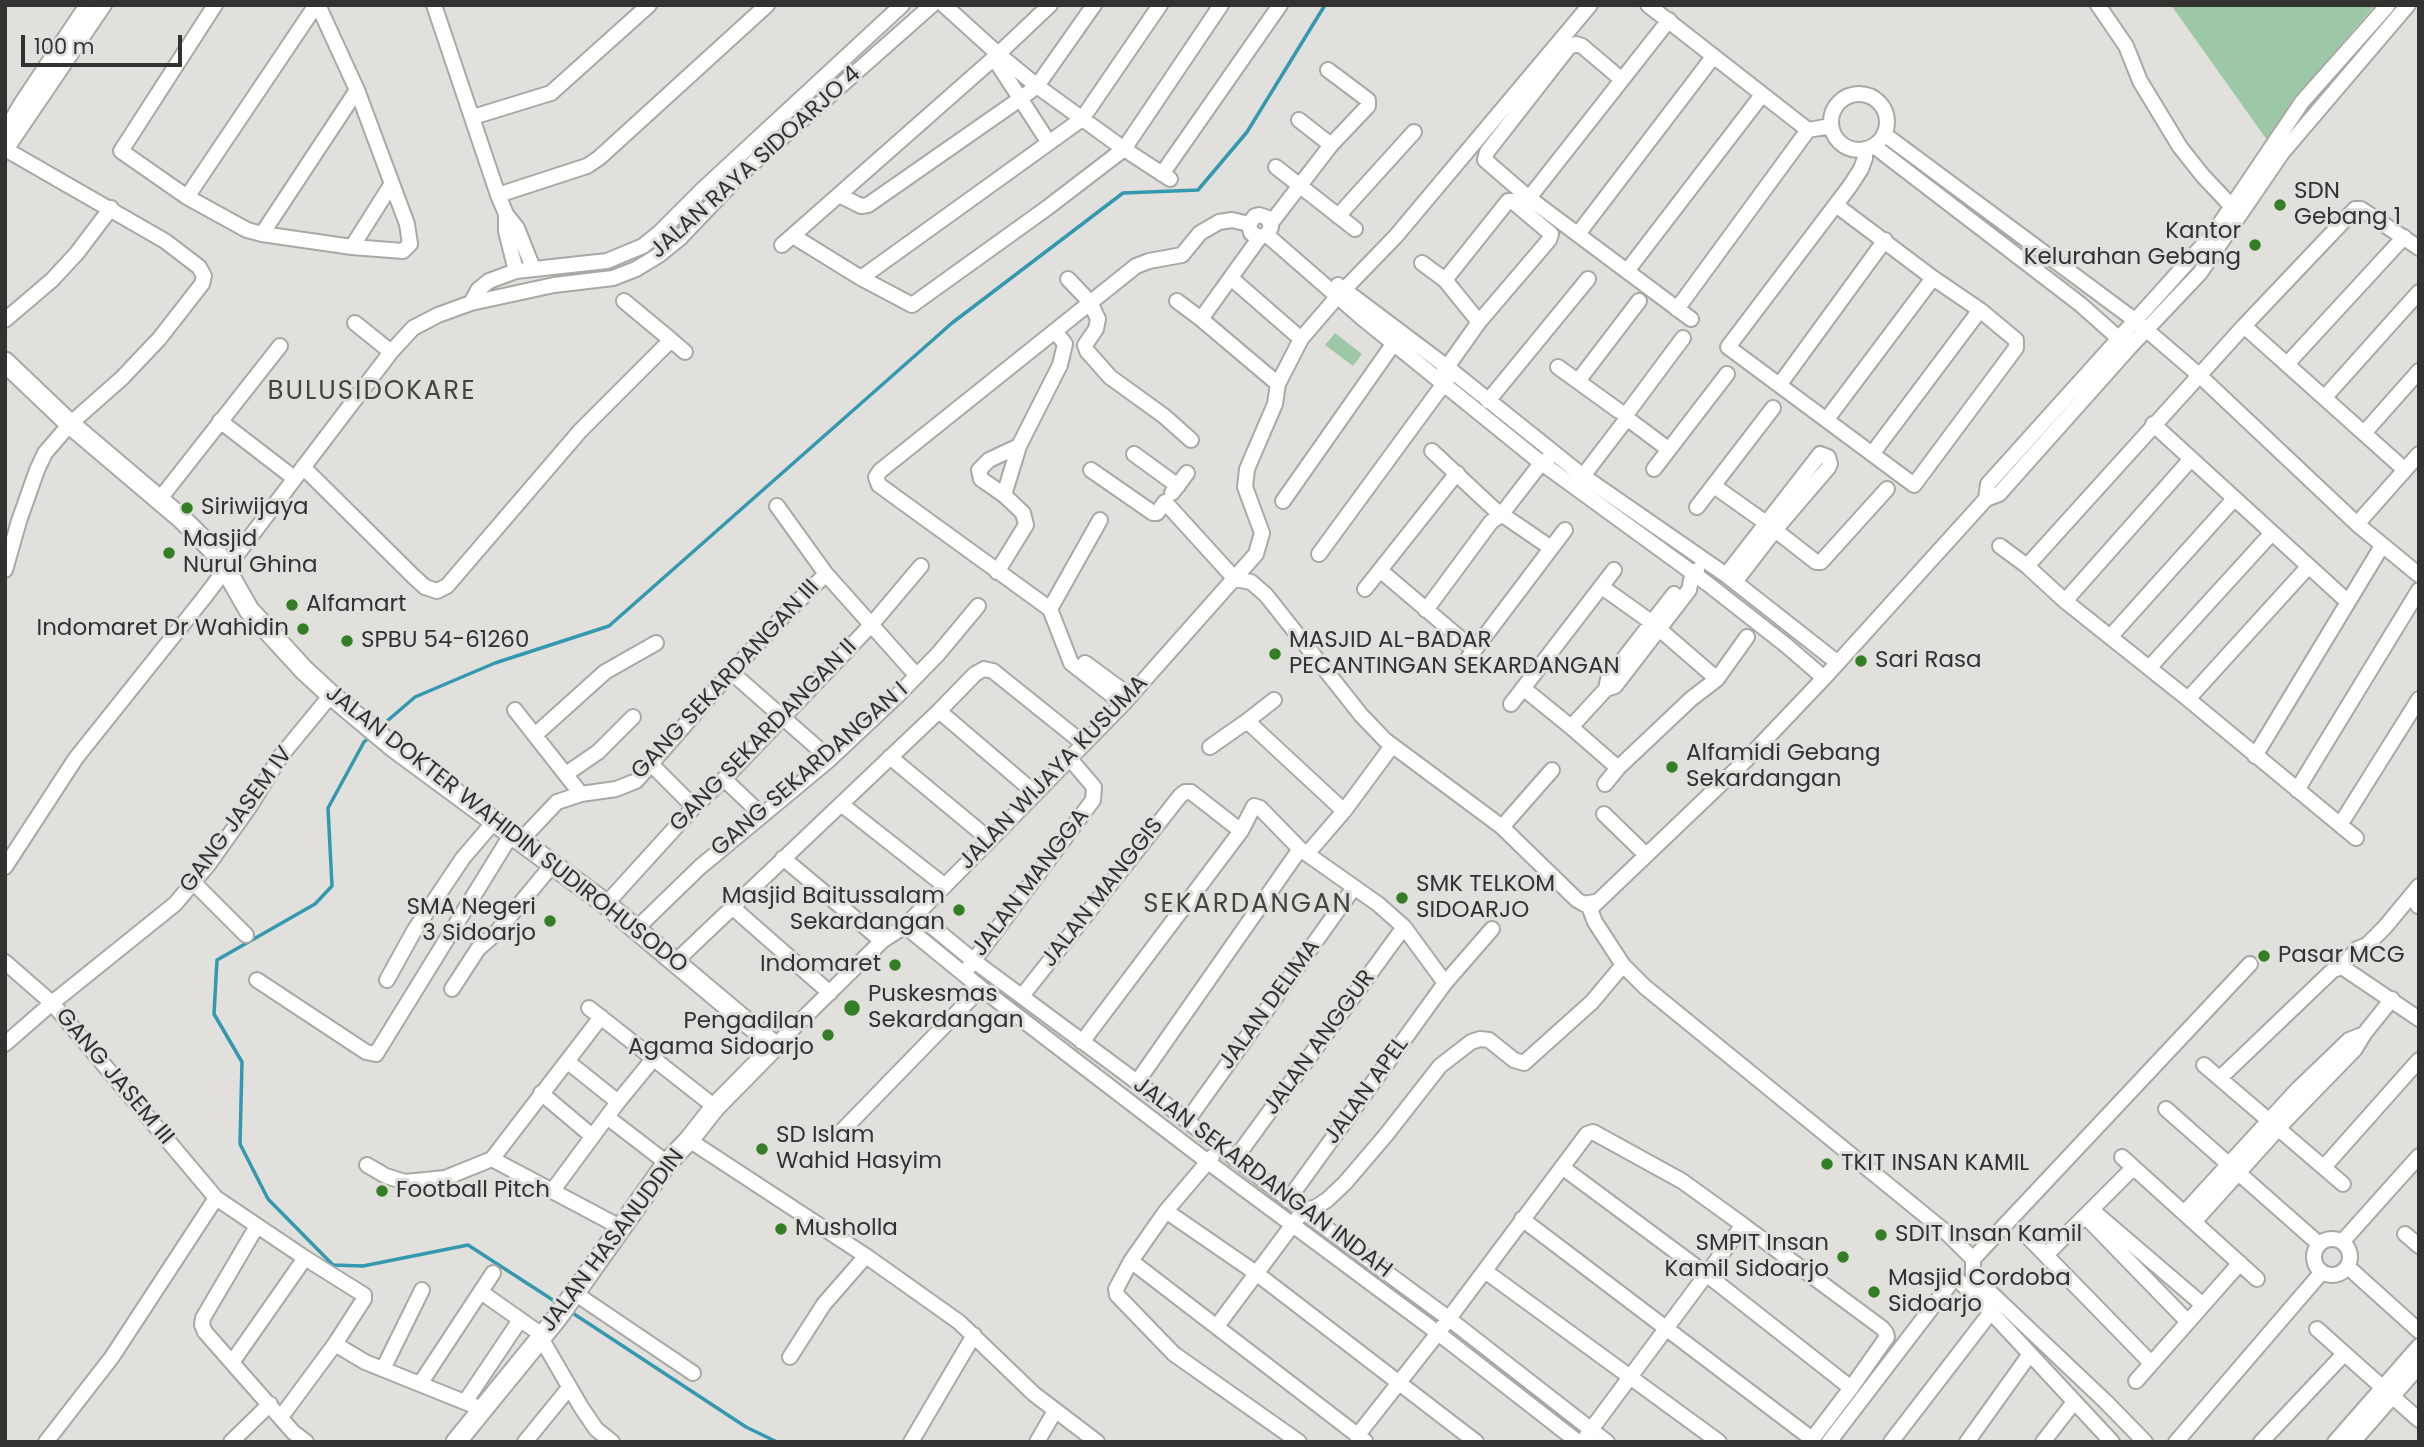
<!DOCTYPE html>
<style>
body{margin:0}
#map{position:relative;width:2424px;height:1447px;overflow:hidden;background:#e1e0dc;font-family:Poppins,sans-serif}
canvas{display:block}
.frame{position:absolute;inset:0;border:7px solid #333231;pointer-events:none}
.scale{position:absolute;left:21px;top:35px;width:161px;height:32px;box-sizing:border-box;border:4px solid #333231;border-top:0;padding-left:9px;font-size:21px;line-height:24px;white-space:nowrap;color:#333231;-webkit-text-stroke:5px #e1e0dc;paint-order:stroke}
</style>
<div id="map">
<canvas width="2424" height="1447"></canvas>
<div class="frame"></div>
<div class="scale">100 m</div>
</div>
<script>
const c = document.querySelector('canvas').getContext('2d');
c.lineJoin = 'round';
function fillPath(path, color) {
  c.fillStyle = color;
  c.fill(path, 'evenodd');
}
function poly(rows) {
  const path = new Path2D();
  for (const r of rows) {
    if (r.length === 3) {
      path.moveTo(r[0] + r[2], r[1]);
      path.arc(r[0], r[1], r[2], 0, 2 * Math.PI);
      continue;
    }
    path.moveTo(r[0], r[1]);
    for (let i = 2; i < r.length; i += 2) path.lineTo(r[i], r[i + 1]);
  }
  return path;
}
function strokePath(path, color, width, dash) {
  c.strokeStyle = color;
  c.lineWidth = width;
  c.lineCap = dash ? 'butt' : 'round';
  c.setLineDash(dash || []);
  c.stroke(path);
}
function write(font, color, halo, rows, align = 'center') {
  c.font = font + ' Poppins,sans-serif';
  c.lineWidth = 6;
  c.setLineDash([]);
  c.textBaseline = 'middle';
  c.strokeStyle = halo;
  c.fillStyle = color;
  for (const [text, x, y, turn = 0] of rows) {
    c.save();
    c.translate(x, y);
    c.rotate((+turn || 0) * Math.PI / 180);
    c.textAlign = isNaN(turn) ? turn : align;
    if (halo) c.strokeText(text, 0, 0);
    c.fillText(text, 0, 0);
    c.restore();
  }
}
fillPath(poly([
 [2171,5,2375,5,2306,85,2267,140],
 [1335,333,1362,354,1353,366,1325,345]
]), '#9cc8a7');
strokePath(poly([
 [379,728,415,697,495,663,609,626,952,323,1123,193,1198,190,1247,132,1325,5],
 [371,736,364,742,328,808,332,886,315,904,217,960,214,1014,242,1062,240,1144,268,1199,333,1265,363,1266,468,1245,559,1304],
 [568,1310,746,1427,777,1442]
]), '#3398b0', 3.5);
const minor = poly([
 [215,5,121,151,187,197,247,230,262,234,352,247,403,251,410,244,407,224,357,90,318,5],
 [434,5,498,195,506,214,517,228,533,268],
 [944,5,998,54,1037,86,1124,149,1170,179],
 [1648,5,1808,130],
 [2098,5,2126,46,2140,81,2180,147,2203,176,2237,212],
 [994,58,1049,143],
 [1621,79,1582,46,1576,44,1569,47,1487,152,1485,160,1529,198,1691,319],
 [1859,122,28],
 [473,117,551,93,649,5],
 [1299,120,1331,145],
 [5,131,21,104,87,5],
 [1884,134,2136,321,2199,375,2357,524,2419,575],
 [1874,146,2080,304,2125,344],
 [5,149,165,241,199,267,204,276,202,284,159,339,122,378,70,424,45,453,37,470,19,521,5,570],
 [5,151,104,5],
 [1276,167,1355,229],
 [1162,174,1280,5],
 [498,195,587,166,599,158,767,5],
 [839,195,861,206,868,205,1020,99,1037,86,1094,5],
 [187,197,316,5],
 [1529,198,1669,20],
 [1836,205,1933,278,1980,310,2016,340,2016,348,1914,485,1728,347,1850,186,1861,169,1865,158,1865,149],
 [506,214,506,231,516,271],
 [1338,216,1414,132],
 [1271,223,1331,145,1368,106,1368,100,1328,70],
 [262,234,357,90],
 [1578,234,1713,57],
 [1267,235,1271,227,1268,218,1259,215,1255,216,1249,224,1251,233,1260,237,1267,235,1361,317,1535,458,1708,584,1787,646,1824,678],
 [793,236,861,278,1082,119,1160,5],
 [782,245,994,58,1050,5],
 [352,247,391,185],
 [1422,263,1445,280,1479,322],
 [1627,271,1762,95],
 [861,278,912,305,1047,208,1124,149,1221,5],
 [1231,278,1301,339],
 [1068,279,1090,302,1098,319,1096,329,1085,345,1087,351,1110,377,1164,416,1191,440],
 [1338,285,1447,367,1583,476,1726,575,1838,663],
 [624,301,671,340],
 [1177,301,1201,319,1278,384],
 [471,303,478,290,489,281,516,271,607,261,643,246,659,233,701,191,902,5],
 [1677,309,1808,130,1831,126],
 [1201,319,1260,237],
 [5,320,52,280,77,253,111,208],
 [355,323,391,352],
 [2244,326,2355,209,2361,209,2419,248],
 [2287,364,2404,237],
 [1558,367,1619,411],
 [1442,374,1479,322,1549,240,1551,234,1512,201,1508,201,1445,280],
 [1578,381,1639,301],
 [1780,384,1885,240],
 [2325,397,2419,292],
 [1488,401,1588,279],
 [1628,412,1683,338],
 [1628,419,1668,449],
 [1827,419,1933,278],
 [220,421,294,478],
 [2153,424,2348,602],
 [2364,433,2419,371],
 [1432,451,1494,509,1551,548],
 [1134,454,1178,486],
 [1872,454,1980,310],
 [303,467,413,576,425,587,437,591,447,586,580,431,671,340,685,352],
 [1654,469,1727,374],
 [1091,470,1153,513,1157,513,1165,502,1235,579,1251,582,1266,595,1361,715,1385,740,1502,827,1577,900,1584,904,1595,902],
 [1583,476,1625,421],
 [1714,486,1766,523,1816,562,1821,562,1887,489],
 [1172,493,1187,473],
 [1004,495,981,479,979,470,989,460,1019,446],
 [1986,499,1988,484,2213,234,2302,102,2388,5],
 [159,500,280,346],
 [1283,501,1394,343],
 [777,506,826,574,917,676],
 [1697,507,1773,408],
 [2357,524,2419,454],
 [2000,546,2027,566,2065,601,2188,699,2356,838],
 [1319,554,1448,378],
 [2027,566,2244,326,2405,470],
 [1381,571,1474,650],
 [997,572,1026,525,1023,513,1004,495,1019,446,1060,365,1065,344,1055,331],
 [1726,575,1820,454,1828,457,1830,464,1828,468,1775,530,1735,582],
 [1602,587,1651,622,1717,679],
 [1365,589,1457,473],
 [2065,601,2191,459],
 [1050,609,1100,520],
 [1426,610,1491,522,1501,515,1542,462,1547,460],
 [2110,637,2234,499],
 [1085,663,1130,696],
 [1463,665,1565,530],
 [2149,668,2271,534],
 [731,672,830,759],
 [1523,688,1571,727,1618,768],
 [1606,689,1608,679,1674,594],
 [2188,699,2308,567],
 [1274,700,1247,721,1344,811],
 [1123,704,1071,663,1050,609,879,485,876,477,880,471,1136,266,1149,261,1182,255,1200,233,1219,222,1232,220,1249,224],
 [1511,704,1614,570],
 [515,710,581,794],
 [939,711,1035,793],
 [1571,727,1606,689,1615,686,1689,590,1691,580,1697,570],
 [535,735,605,672,656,643],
 [1210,747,1247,721],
 [2255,756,2382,546],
 [890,757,990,840],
 [652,765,694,807],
 [566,774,598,752,633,717],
 [724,779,762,815],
 [1605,784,1618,768,1691,699,1717,679,1747,637],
 [2297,790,2419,590],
 [841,804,945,886],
 [1604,814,1645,854],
 [2340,825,2419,699],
 [1502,827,1552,770],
 [520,841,557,802,581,794,616,789,636,781,731,672,790,609,826,574],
 [1307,854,1344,811,1392,746],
 [783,858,882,941],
 [5,867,76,758,203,599,391,352,413,328,438,315,471,303,554,285,613,278,636,269,659,255,680,238,742,173,932,5],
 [194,883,246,935],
 [606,904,694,807,724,779,872,624,921,566],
 [2418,906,2419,905],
 [732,907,830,993],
 [917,914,974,961,1137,1082,1307,1214,1448,1318,1607,1442],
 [905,926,981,988,1208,1162,1438,1333,1578,1442],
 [636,929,700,867,830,759,897,696,938,654,978,606],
 [5,962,52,1003,216,1198,305,1258,364,1295,364,1299,335,1344,281,1417],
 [675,962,939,711,975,674,984,669,993,671,1084,744],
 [969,967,1093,800,1094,787,1070,759],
 [2342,967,2357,949,2367,945,2385,927,2419,886],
 [257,980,366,1052,376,1054,511,835],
 [387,980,414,931,463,858,493,823],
 [452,989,478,949,495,934,553,864],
 [1022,996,1180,796,1185,792,1191,792,1241,831],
 [589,1008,715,1107],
 [1082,1042,1241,831,1254,806,1260,808,1300,849,1378,904,1404,927,1445,983],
 [5,1044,52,1003,175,904,208,865,250,806,280,757,331,695],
 [775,1046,882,941,905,926,990,840,1123,704,1256,554,1262,533,1245,487,1247,469,1275,404,1278,384,1301,339,1337,297,1396,236,1590,5],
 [568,1062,618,1102],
 [2204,1065,2343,1184],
 [2220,1078,2333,970,2342,967,2419,1019],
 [1137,1082,1300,849],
 [541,1093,592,1136],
 [2166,1109,2319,1244],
 [607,1117,667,1163],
 [1187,1121,1353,889],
 [839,1134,981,988],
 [689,1140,866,1256,959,1322,1034,1394,1097,1442],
 [1212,1157,1166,1211,1131,1261,1365,1441],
 [2122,1157,2257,1279],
 [492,1159,620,1227],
 [1235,1159,1404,927],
 [367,1165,386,1176,405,1182,445,1178,492,1159,601,1017],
 [1562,1167,1706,1274,1851,1388,1810,1442],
 [2324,1167,2419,1060],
 [553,1190,618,1102,654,1058],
 [1288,1200,1445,983,1492,929],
 [2092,1210,2203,1305],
 [1166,1211,1256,1273,1476,1442],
 [2184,1213,2297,1090,2349,1040,2364,1034],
 [2085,1216,2188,1322],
 [1522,1219,1812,1439],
 [2194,1222,2285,1121,2355,1049,2364,1034,2392,999],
 [1743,1225,1882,1328,1886,1333,1887,1337,1851,1388],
 [257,1226,203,1318,202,1325,205,1332,293,1432,306,1442],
 [2405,1234,2419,1246],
 [2332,1257,18],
 [2030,1239,2151,1363],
 [2342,1242,2419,1156],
 [2046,1255,2133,1168],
 [1973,1259,1948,1234,1645,987,1623,965,1595,922,1590,909,1746,760,1824,678,1986,499,1999,494,2129,348,2200,273,2282,153,2408,5],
 [1131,1261,1116,1289,1117,1295,1174,1354,1299,1442],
 [2348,1267,2419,1331],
 [1485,1271,1719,1442],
 [481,1292,542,1335],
 [573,1292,693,1373],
 [1217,1326,1303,1211,1316,1207,1327,1200,1345,1183,1386,1135,1440,1066,1471,1042,1480,1039,1489,1040,1514,1060,1524,1063,1592,1002,1623,965],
 [2317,1329,2419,1420],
 [541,1338,581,1407,596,1429,612,1442],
 [335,1344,365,1362,482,1409],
 [790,1357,824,1304,866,1256],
 [233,1361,305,1258],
 [383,1369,422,1290],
 [2136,1381,2240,1263],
 [420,1384,493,1273],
 [465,1402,520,1320],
 [1357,1436,1438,1333,1587,1134,1593,1132,1682,1181,1743,1225,1587,1435],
 [46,1442,112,1357,216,1198],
 [231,1442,270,1404],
 [525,1442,569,1388],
 [911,1442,974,1335],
 [1037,1442,1055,1411],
 [1829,1442,1953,1280,1957,1279,1991,1312,2112,1442],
 [1891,1442,1991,1312],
 [1967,1442,2030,1354],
 [2043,1442,2074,1402],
 [2145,1442,2106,1402,1973,1276,1973,1259,2250,964],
 [2176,1442,2322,1272],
 [2261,1442,2344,1354],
 [2335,1442,2419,1346],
 [2353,1442,2419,1366]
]);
const major = poly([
 [5,362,70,424,182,519,217,554,249,610,304,670,331,695,392,746,606,904,775,1046,715,1107,689,1140,667,1163,557,1318,456,1442]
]);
strokePath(minor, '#a8a8a4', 18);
strokePath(major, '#a8a8a4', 23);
strokePath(minor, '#fff', 14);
strokePath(major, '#fff', 19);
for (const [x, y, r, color] of [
 [2280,205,7,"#347e25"],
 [2255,245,7,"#347e25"],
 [187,508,7,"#347e25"],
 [169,553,7,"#347e25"],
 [292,605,7,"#347e25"],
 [303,629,7,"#347e25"],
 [347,641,7,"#347e25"],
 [1275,654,7,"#347e25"],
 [1861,661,7,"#347e25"],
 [1672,767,7,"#347e25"],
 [1402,898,7,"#347e25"],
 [959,910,7,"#347e25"],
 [550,921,7,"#347e25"],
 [2264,956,7,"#347e25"],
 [895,965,7,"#347e25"],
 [852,1008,9,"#347e25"],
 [828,1035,7,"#347e25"],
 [762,1149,7,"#347e25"],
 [1827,1164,7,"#347e25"],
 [382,1191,7,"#347e25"],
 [781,1229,7,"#347e25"],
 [1881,1235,7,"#347e25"],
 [1843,1257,7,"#347e25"],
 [1874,1292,7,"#347e25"]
]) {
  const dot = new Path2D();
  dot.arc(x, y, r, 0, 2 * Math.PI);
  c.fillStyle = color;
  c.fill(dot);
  strokePath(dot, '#e1e0dc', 2.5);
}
write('23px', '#333231', '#e1e0dc', [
 ["JALAN RAYA SIDOARJO 4",756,163,-42],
 ["GANG SEKARDANGAN III",726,680,-47],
 ["GANG SEKARDANGAN II",764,736,-46],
 ["GANG SEKARDANGAN I",810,770,-41],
 ["JALAN WIJAYA KUSUMA",1054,773,-46],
 ["GANG JASEM IV",237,820,-54],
 ["JALAN DOKTER WAHIDIN SUDIROHUSODO",506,830,38],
 ["JALAN MANGGA",1031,883,-53],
 ["JALAN MANGGIS",1103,893,-52],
 ["JALAN DELIMA",1270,1005,-54],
 ["JALAN ANGGUR",1320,1043,-54],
 ["GANG JASEM III",114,1077,50],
 ["JALAN APEL",1367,1091,-54],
 ["JALAN SEKARDANGAN INDAH",1262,1178,37],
 ["JALAN HASANUDDIN",613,1241,-53]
]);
write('23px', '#333231', '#e1e0dc', [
 ["SDN",2294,192],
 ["Gebang 1",2294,218],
 ["Kantor",2241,232,"right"],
 ["Kelurahan Gebang",2241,258,"right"],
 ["Siriwijaya",201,508],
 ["Masjid",183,540],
 ["Nurul Ghina",183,566],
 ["Alfamart",306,605],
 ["Indomaret Dr Wahidin",289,629,"right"],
 ["SPBU 54-61260",361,641],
 ["MASJID AL-BADAR",1289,641],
 ["PECANTINGAN SEKARDANGAN",1289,667],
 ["Sari Rasa",1875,661],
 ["Alfamidi Gebang",1686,754],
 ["Sekardangan",1686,780],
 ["SMK TELKOM",1416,885],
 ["SIDOARJO",1416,911],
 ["Masjid Baitussalam",945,897,"right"],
 ["Sekardangan",945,923,"right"],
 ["SMA Negeri",536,908,"right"],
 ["3 Sidoarjo",536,934,"right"],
 ["Pasar MCG",2278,956],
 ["Indomaret",881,965,"right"],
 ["Puskesmas",868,995],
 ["Sekardangan",868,1021],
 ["Pengadilan",814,1022,"right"],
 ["Agama Sidoarjo",814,1048,"right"],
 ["SD Islam",776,1136],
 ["Wahid Hasyim",776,1162],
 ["TKIT INSAN KAMIL",1841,1164],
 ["Football Pitch",396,1191],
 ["Musholla",795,1229],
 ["SDIT Insan Kamil",1895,1235],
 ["SMPIT Insan",1829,1244,"right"],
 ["Kamil Sidoarjo",1829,1270,"right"],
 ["Masjid Cordoba",1888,1279],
 ["Sidoarjo",1888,1305]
], 'left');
c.letterSpacing = '2px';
write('26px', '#444441', '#e1e0dc', [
 ["BULUSIDOKARE",372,392],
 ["SEKARDANGAN",1248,905]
]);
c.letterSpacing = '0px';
</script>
